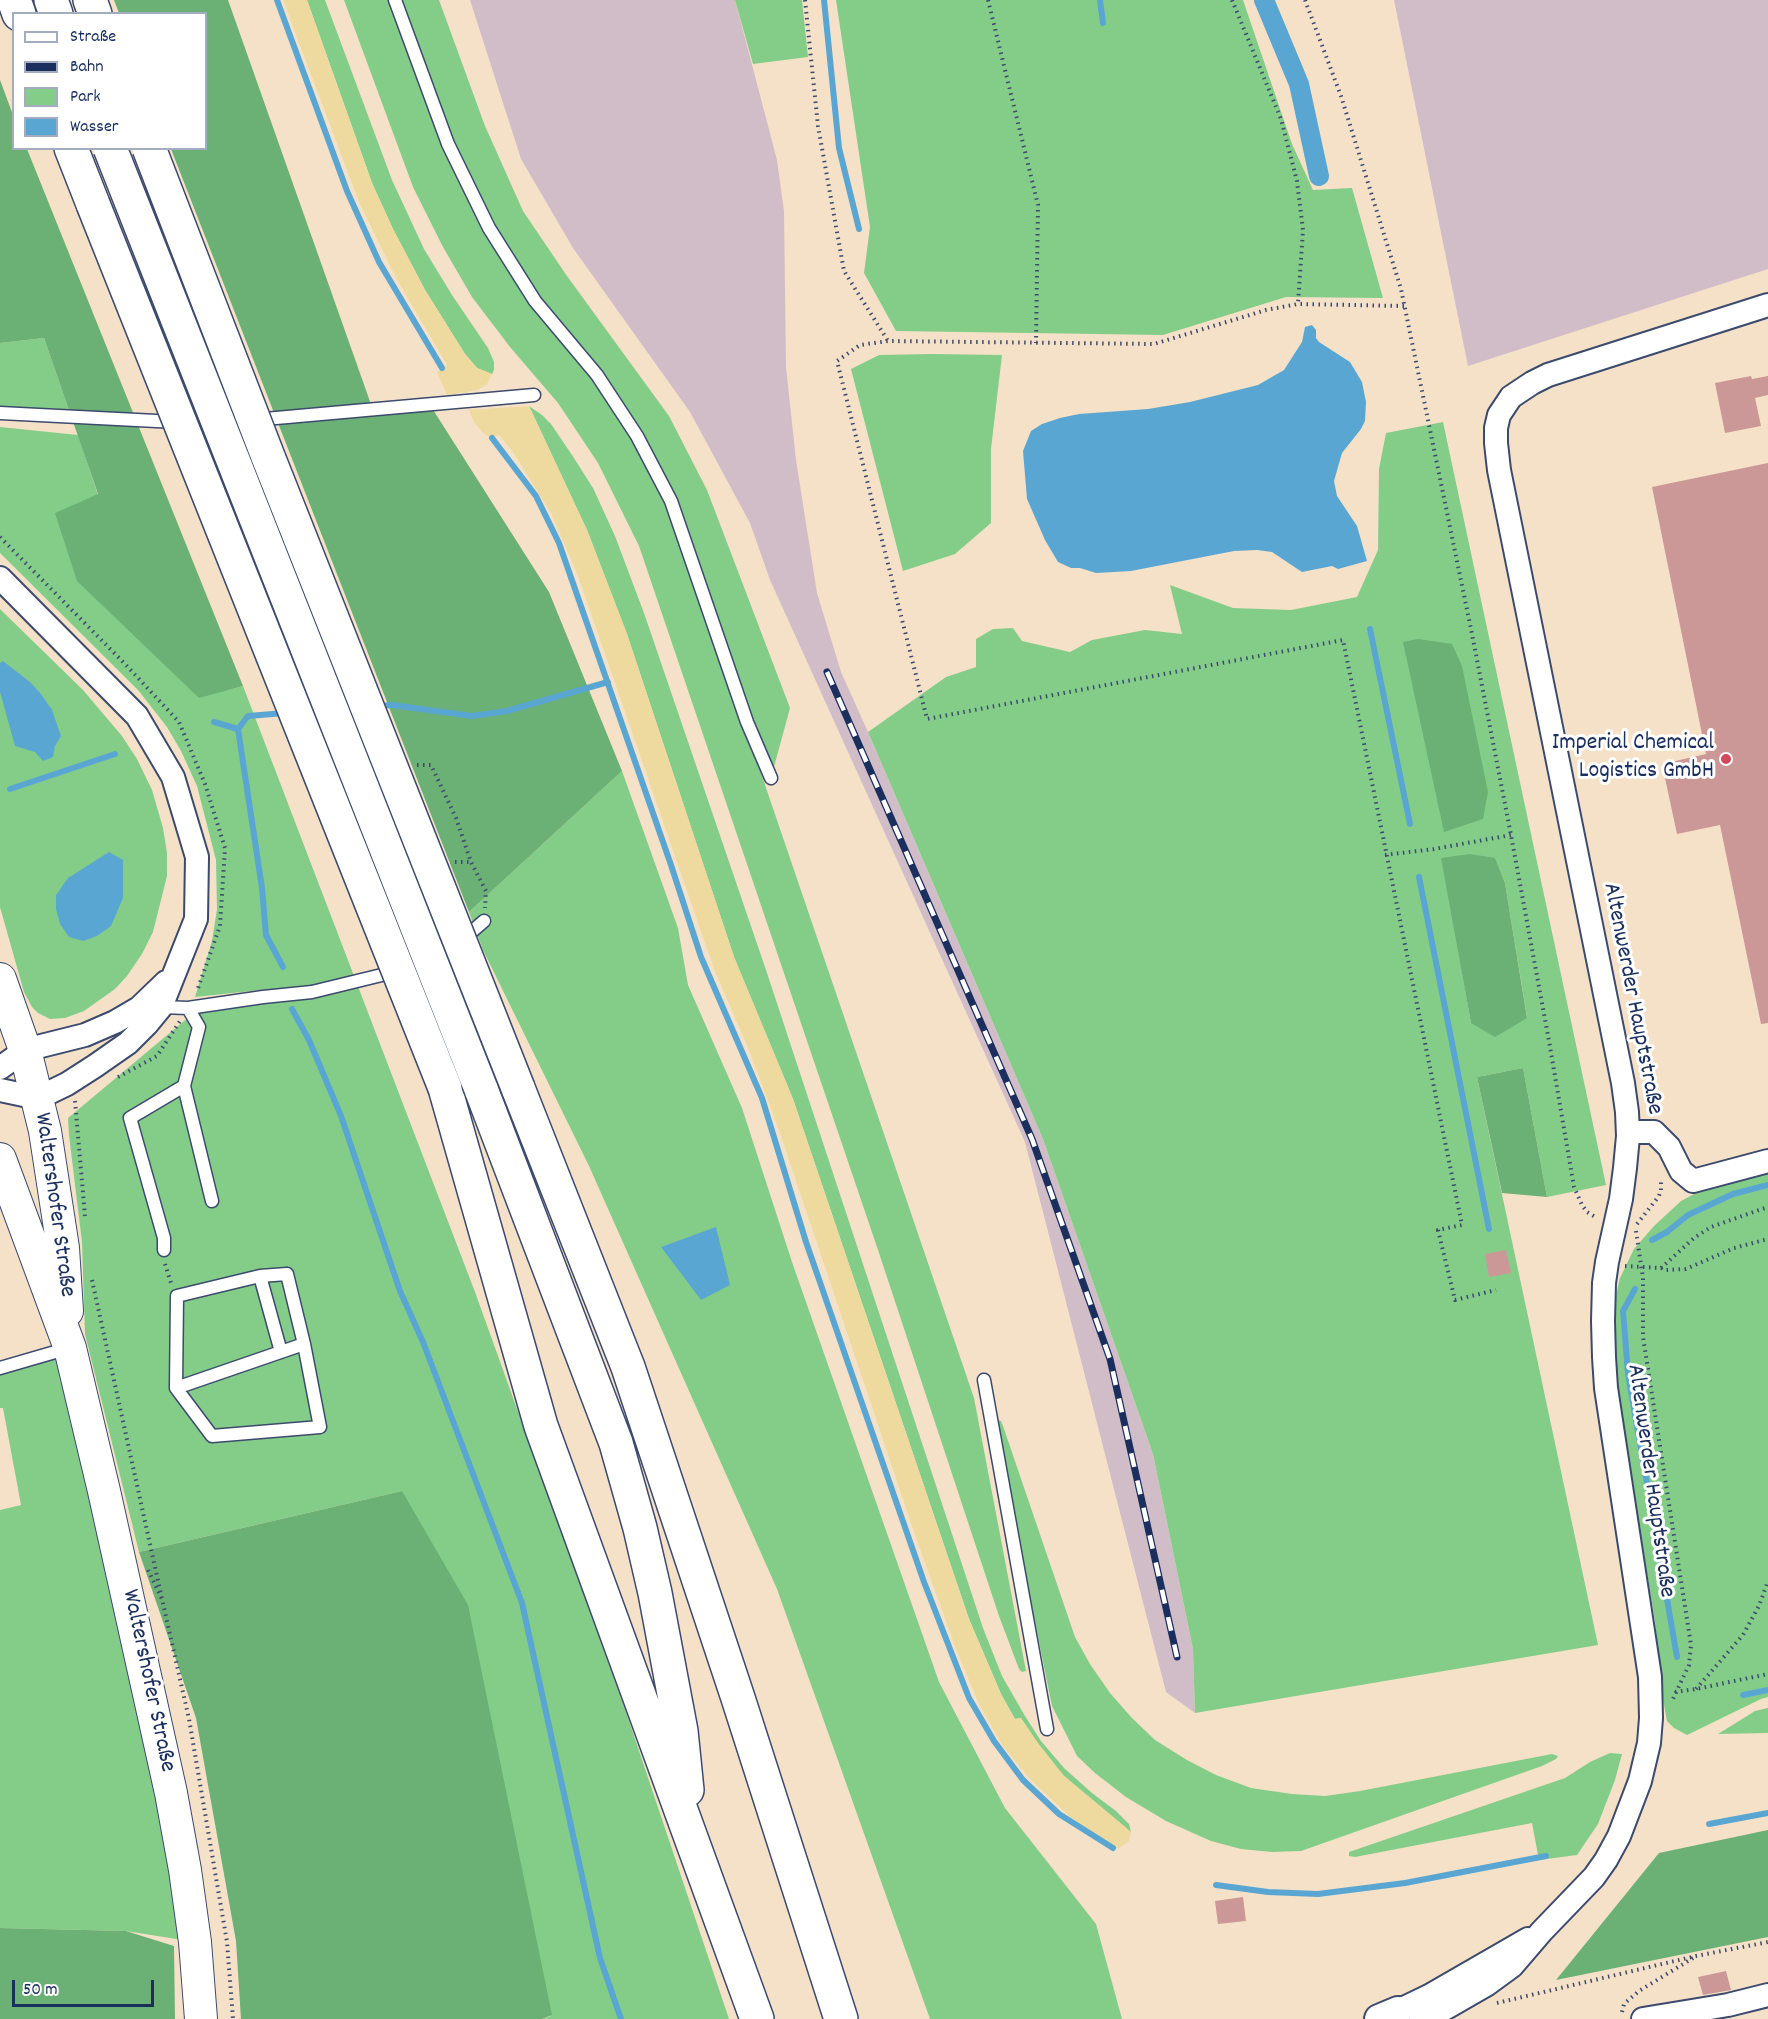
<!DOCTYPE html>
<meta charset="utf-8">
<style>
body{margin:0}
#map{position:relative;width:1768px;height:2019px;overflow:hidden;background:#f5e1c7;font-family:Dekko,sans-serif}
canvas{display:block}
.legend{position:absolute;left:12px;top:12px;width:195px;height:138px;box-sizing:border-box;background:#fff;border:2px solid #a4acbf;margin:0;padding:8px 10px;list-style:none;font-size:18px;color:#1b2f5e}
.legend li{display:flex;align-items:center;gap:12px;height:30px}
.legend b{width:30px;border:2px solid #a4acbf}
.scale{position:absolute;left:12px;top:1980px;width:142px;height:27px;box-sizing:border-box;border:3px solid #1b2f5e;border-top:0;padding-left:8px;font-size:18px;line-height:21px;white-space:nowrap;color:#1b2f5e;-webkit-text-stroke:4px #fff;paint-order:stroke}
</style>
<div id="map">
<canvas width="1768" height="2019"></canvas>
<ul class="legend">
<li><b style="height:8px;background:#fff"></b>Straße</li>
<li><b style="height:8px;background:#1b2f5e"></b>Bahn</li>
<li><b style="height:16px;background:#84cd89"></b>Park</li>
<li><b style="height:16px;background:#5aa6d2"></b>Wasser</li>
</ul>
<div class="scale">50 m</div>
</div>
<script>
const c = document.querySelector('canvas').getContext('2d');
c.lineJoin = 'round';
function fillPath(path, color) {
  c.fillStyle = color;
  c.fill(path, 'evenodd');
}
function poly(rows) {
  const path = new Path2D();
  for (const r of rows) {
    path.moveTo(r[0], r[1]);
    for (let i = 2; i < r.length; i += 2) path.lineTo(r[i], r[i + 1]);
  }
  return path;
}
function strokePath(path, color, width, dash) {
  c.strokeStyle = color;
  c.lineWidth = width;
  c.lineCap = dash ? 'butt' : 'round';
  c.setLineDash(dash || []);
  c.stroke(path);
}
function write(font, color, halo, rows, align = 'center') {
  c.font = font + ' Dekko,sans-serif';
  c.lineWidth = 6;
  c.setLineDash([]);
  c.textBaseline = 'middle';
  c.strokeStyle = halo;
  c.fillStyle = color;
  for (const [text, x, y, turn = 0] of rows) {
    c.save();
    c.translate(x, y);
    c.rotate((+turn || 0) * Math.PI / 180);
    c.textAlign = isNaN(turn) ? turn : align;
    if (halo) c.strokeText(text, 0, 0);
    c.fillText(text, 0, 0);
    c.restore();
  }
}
fillPath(poly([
 [470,0,735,0,777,160,784,211,786,367,796,460,817,593,841,672,868,732,1043,1139,1153,1454,1193,1649,1195,1713,1166,1692,1025,1142,770,580,750,523,690,412,573,248,521,159],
 [1394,0,1768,0,1768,269,1468,366]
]), '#d1bdc8');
fillPath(poly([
 [307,0,325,0,392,180,424,249,452,295,488,348,494,362,494,370,492,374,477,368,465,354,425,290,393,229,372,183],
 [344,0,391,0,454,172,492,246,523,291,597,381,624,422,673,515,974,1398,1026,1671,1022,1672,1019,1669,999,1616,878,1250,639,546,598,463,558,403,510,347,472,297,443,247,413,187],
 [395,0,439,0,485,126,523,211,567,276,669,416,707,490,790,708,771,778,671,501,637,436,535,301,448,144],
 [735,0,802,0,808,57,753,64],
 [836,0,1243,0,1292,144,1313,190,1352,188,1383,298,1286,297,1163,335,896,331,864,273,870,227],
 [44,338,69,410,0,409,0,343],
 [932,354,1002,355,991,449,991,523,955,554,903,571,851,369,879,355],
 [529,406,542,415,551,424,572,455,593,488,615,536,644,613,766,970,983,1628,1002,1676,1025,1716,1041,1741,1064,1768,1092,1793,1116,1811,1129,1824,1131,1832,1064,1776,1037,1743,1021,1718,1015,1719,1001,1694,969,1619,793,1099,734,957,627,634,587,530],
 [1443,422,1606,1185,1547,1197,1523,1068,1477,1077,1598,1645,1195,1713,1193,1649,1153,1454,1043,1139,868,732,946,677,976,667,976,639,993,629,1013,628,1022,641,1070,652,1092,640,1145,630,1182,634,1170,585,1233,608,1291,610,1357,597,1378,550,1379,469,1386,433],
 [1442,858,1495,859,1505,883,1527,1017,1471,1023],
 [0,427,78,435,98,495,228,690,243,686,475,1292,626,1712,729,2019,542,2019,551,2016,402,1491,139,1552,85,1334,82,1242,69,1135,68,1118,202,1006,263,996,261,990,195,997,212,941,217,909,216,860,197,786,181,751,167,727,138,690,0,553],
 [0,609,83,690,122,736,137,759,152,790,163,828,167,853,167,876,153,932,142,954,127,976,115,989,84,1011,65,1018,50,1019,38,1013,32,1007,24,992,0,907],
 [622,771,678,928,688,985,742,1108,792,1262,939,1682,1005,1808,1096,1924,1122,2019,930,2019,777,1589,589,1166,483,950,469,912],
 [1768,1169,1768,1697,1761,1699,1687,1735,1674,1728,1667,1721,1662,1694,1655,1621,1608,1340,1611,1316,1620,1278,1634,1249,1654,1226,1681,1201,1713,1184],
 [70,1348,195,1942,126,1931,0,1928,0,1510,21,1505,3,1408,0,1408,0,1368],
 [998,1420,1001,1421,1003,1426,1075,1637,1090,1664,1110,1693,1132,1718,1155,1740,1187,1760,1216,1775,1251,1788,1292,1794,1325,1796,1360,1791,1552,1754,1558,1756,1556,1759,1542,1766,1301,1851,1272,1852,1241,1849,1211,1841,1166,1821,1126,1797,1095,1773,1077,1756,1052,1706,1021,1553,996,1423],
 [1768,1708,1768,1733,1718,1734,1755,1711],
 [1610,1753,1622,1754,1615,1780,1598,1824,1577,1855,1539,1860,1532,1823,1355,1857,1349,1856,1349,1852,1565,1778,1590,1762]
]), '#84cd89');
fillPath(poly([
 [114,0,228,0,373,410,430,405,549,592,622,771,469,912,171,149,206,148,206,14,119,13],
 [0,80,13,115,14,148,27,149,243,686,199,698,77,581,55,513,98,494,44,338,0,343],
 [1418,639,1452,644,1462,666,1488,792,1483,819,1444,832,1403,642],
 [1470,854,1495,858,1505,883,1527,1018,1495,1037,1471,1023,1441,858],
 [1523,1068,1547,1197,1502,1193,1477,1077],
 [402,1491,468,1605,552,2015,542,2019,241,2019,236,1941,196,1718,139,1552],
 [1768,1830,1768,1937,1556,1980,1659,1853],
 [0,1928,126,1931,174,1946,175,2019,0,2019]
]), '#6bb075');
fillPath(poly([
 [283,0,307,0,372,183,393,229,425,290,465,354,477,368,492,374,487,384,478,390,447,395,437,372,447,365,396,278,359,202],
 [529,406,587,530,627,634,734,957,793,1099,969,1619,1001,1694,1014,1719,1021,1718,1038,1743,1064,1776,1131,1832,1129,1841,1119,1848,1113,1848,1069,1816,1029,1778,1002,1745,978,1702,956,1649,915,1535,781,1136,749,1050,714,969,578,576,551,513,513,452,499,435,492,438,484,434,474,422,469,410]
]), '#eeda9e');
fillPath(poly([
 [1312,325,1316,330,1316,338,1319,342,1350,362,1362,382,1366,402,1365,421,1361,429,1342,453,1334,481,1337,496,1357,526,1367,561,1338,569,1332,566,1302,572,1272,552,1257,550,1234,551,1131,571,1096,573,1080,568,1071,568,1058,562,1045,540,1027,499,1023,451,1031,431,1042,424,1060,418,1079,414,1148,409,1190,402,1258,385,1284,370,1302,342,1305,327],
 [3,661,30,682,41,694,52,710,61,736,55,746,53,757,43,761,35,752,15,746,0,692,0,663],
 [109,852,123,860,123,898,111,926,97,936,83,941,69,937,60,924,56,909,56,895,68,878],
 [716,1227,730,1285,701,1300,661,1247]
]), '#5aa6d2');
strokePath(poly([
 [277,0,347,191,379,262,442,368],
 [824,0,839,148,859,229],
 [1100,0,1103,23],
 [492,438,536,496,559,543,671,865,701,957,762,1098,806,1242,924,1582,969,1698,994,1741,1023,1780,1059,1814,1113,1848],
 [1370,629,1410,824],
 [379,706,392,705,472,716,507,711,608,682],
 [214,722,238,729,262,888,266,935,283,967],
 [238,729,248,716,285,713],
 [10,789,115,754],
 [1419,877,1489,1229],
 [292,1009,309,1040,341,1116,400,1291,423,1342,522,1603,600,1958,621,2019],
 [1652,1240,1667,1232,1688,1215,1733,1194,1768,1185],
 [1635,1289,1623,1311,1628,1374,1677,1657],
 [1743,1695,1768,1690],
 [1709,1824,1768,1813],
 [1216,1885,1268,1892,1318,1894,1405,1883,1546,1856]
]), '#5aa6d2', 6);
strokePath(poly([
 [1264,0,1299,84,1319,176]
]), '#5aa6d2', 20);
fillPath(poly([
 [1751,376,1752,379,1768,376,1768,395,1755,398,1761,426,1725,433,1715,383],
 [1768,463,1768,1023,1761,1024,1720,825,1677,834,1662,764,1706,754,1652,487],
 [1506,1250,1511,1273,1489,1277,1485,1254],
 [1243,1897,1246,1921,1218,1924,1215,1901],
 [1726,1971,1731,1990,1703,1995,1698,1977]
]), '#cc9897');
const service = poly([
 [395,0,448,144,489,228,535,301,597,375,637,436,671,501,747,722,771,778],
 [0,413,176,422],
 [220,423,534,395],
 [278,618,299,678],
 [462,940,484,921],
 [161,1007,188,1008,263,997,312,992,431,963],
 [188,1008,199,1027,184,1086,212,1201],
 [164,1250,164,1238,130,1118,184,1086],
 [287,1274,304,1344,320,1427,212,1436,176,1388,177,1296,260,1276,287,1274],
 [260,1276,281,1352],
 [0,1368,69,1348],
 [984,1380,1047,1729],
 [176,1388,304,1344]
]);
const minor = poly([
 [0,578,137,716,173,777,197,857,196,919,161,1007,147,1024,128,1043,95,1066,67,1084,38,1098,0,1090],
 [0,1068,25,1050,85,1035,115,1022,139,1008,166,982],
 [1628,1132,1654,1132,1669,1147,1681,1171,1693,1181,1768,1161],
 [1398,2011,1429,1996,1528,1939],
 [1432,2016,1486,1985,1512,1966,1542,1931,1594,1877,1606,1860,1619,1836,1640,1781,1649,1743,1651,1718,1650,1677,1606,1388,1604,1357,1603,1321,1604,1283,1607,1262,1621,1199,1625,1168,1628,1136,1627,1112,1623,1083,1499,470,1496,443,1496,428,1499,415,1511,397,1532,383,1548,375,1768,305],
 [1643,2019,1728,2005,1768,1995]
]);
const tertiary = poly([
 [1379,2019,1398,2011],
 [1424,2019,1432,2016]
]);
const secondary = poly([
 [0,979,25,1050,45,1131,63,1248,67,1311],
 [0,1159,70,1348,104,1491,171,1793,185,1870,195,1942,201,2019]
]);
const motorway = poly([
 [14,0,19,14],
 [51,0,56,14],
 [90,0,95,14],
 [71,148,93,204],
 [445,1088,541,1426,757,2019],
 [518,1088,628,1367,738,1698,841,2019],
 [481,1089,616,1443,640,1528,655,1593,681,1731,687,1790]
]);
strokePath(service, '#3c4a6e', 15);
strokePath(minor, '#3c4a6e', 26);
strokePath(tertiary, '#3c4a6e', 32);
strokePath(secondary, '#3c4a6e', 34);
strokePath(motorway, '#3c4a6e', 36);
strokePath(poly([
 [805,0,818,126,844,271,888,341],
 [988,0,1038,205,1036,343],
 [1232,0,1281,119,1297,181,1303,230,1298,304],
 [1305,0,1341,96,1401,289,1471,629,1511,835,1549,1041,1574,1187,1582,1205,1587,1212,1597,1218],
 [1404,306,1298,304,1266,310,1154,344,888,341,860,345,837,361,927,719,1343,640,1462,1225,1438,1230,1455,1300,1496,1290],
 [0,537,126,665,179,722,205,784,225,848,220,926,197,991],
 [417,765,431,765,456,818,471,862,486,891,485,908],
 [1385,855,1434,849,1511,835],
 [455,862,471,862],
 [118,1077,157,1056,180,1021],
 [75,1101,85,1216],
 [1637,1224,1659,1196,1661,1190,1661,1180],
 [1636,1231,1643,1278,1643,1337,1691,1645,1689,1665,1672,1701],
 [165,1264,171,1283],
 [1625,1266,1661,1268,1666,1270,1686,1269,1734,1248,1768,1239],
 [1661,1268,1694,1238,1711,1227,1768,1207],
 [92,1280,162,1599],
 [148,1570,162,1599,189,1719,227,1942,233,2019],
 [1696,1689,1743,1635,1759,1606,1768,1581],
 [1675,1692,1696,1689,1768,1674],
 [1497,2003,1696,1956,1768,1942],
 [1622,2012,1624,2004,1639,1991,1693,1958]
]), '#3c4a6e', 4, [1.5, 4.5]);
strokePath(service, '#fff', 12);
strokePath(minor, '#fff', 22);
strokePath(tertiary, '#fff', 28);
strokePath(secondary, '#fff', 32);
strokePath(motorway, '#fff', 33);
const rail = poly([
 [827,672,1032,1139,1110,1359,1177,1657]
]);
strokePath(rail, '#1b2f5e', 7);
strokePath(rail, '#fff', 4.5, [14]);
const motorwayBridge = poly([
 [110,148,481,1089],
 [149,148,267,454,518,1088],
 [93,204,445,1088]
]);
strokePath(motorwayBridge, '#3c4a6e', 36, []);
strokePath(motorwayBridge, '#fff', 33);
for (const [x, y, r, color] of [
 [1726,759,6,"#d1495b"]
]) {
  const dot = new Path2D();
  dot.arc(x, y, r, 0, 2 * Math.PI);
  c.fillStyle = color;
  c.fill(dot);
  strokePath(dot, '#fff', 2);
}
write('24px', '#1b2f5e', '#fff', [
 ["Imperial Chemical",1714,745],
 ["Logistics GmbH",1714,773]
], 'right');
write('24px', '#1b2f5e', '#fff', [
 ["Altenwerder Hauptstraße",1631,999,79],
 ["Waltershofer Straße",53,1205,82],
 ["Altenwerder Hauptstraße",1649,1481,82],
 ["Waltershofer Straße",147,1681,78]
]);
</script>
